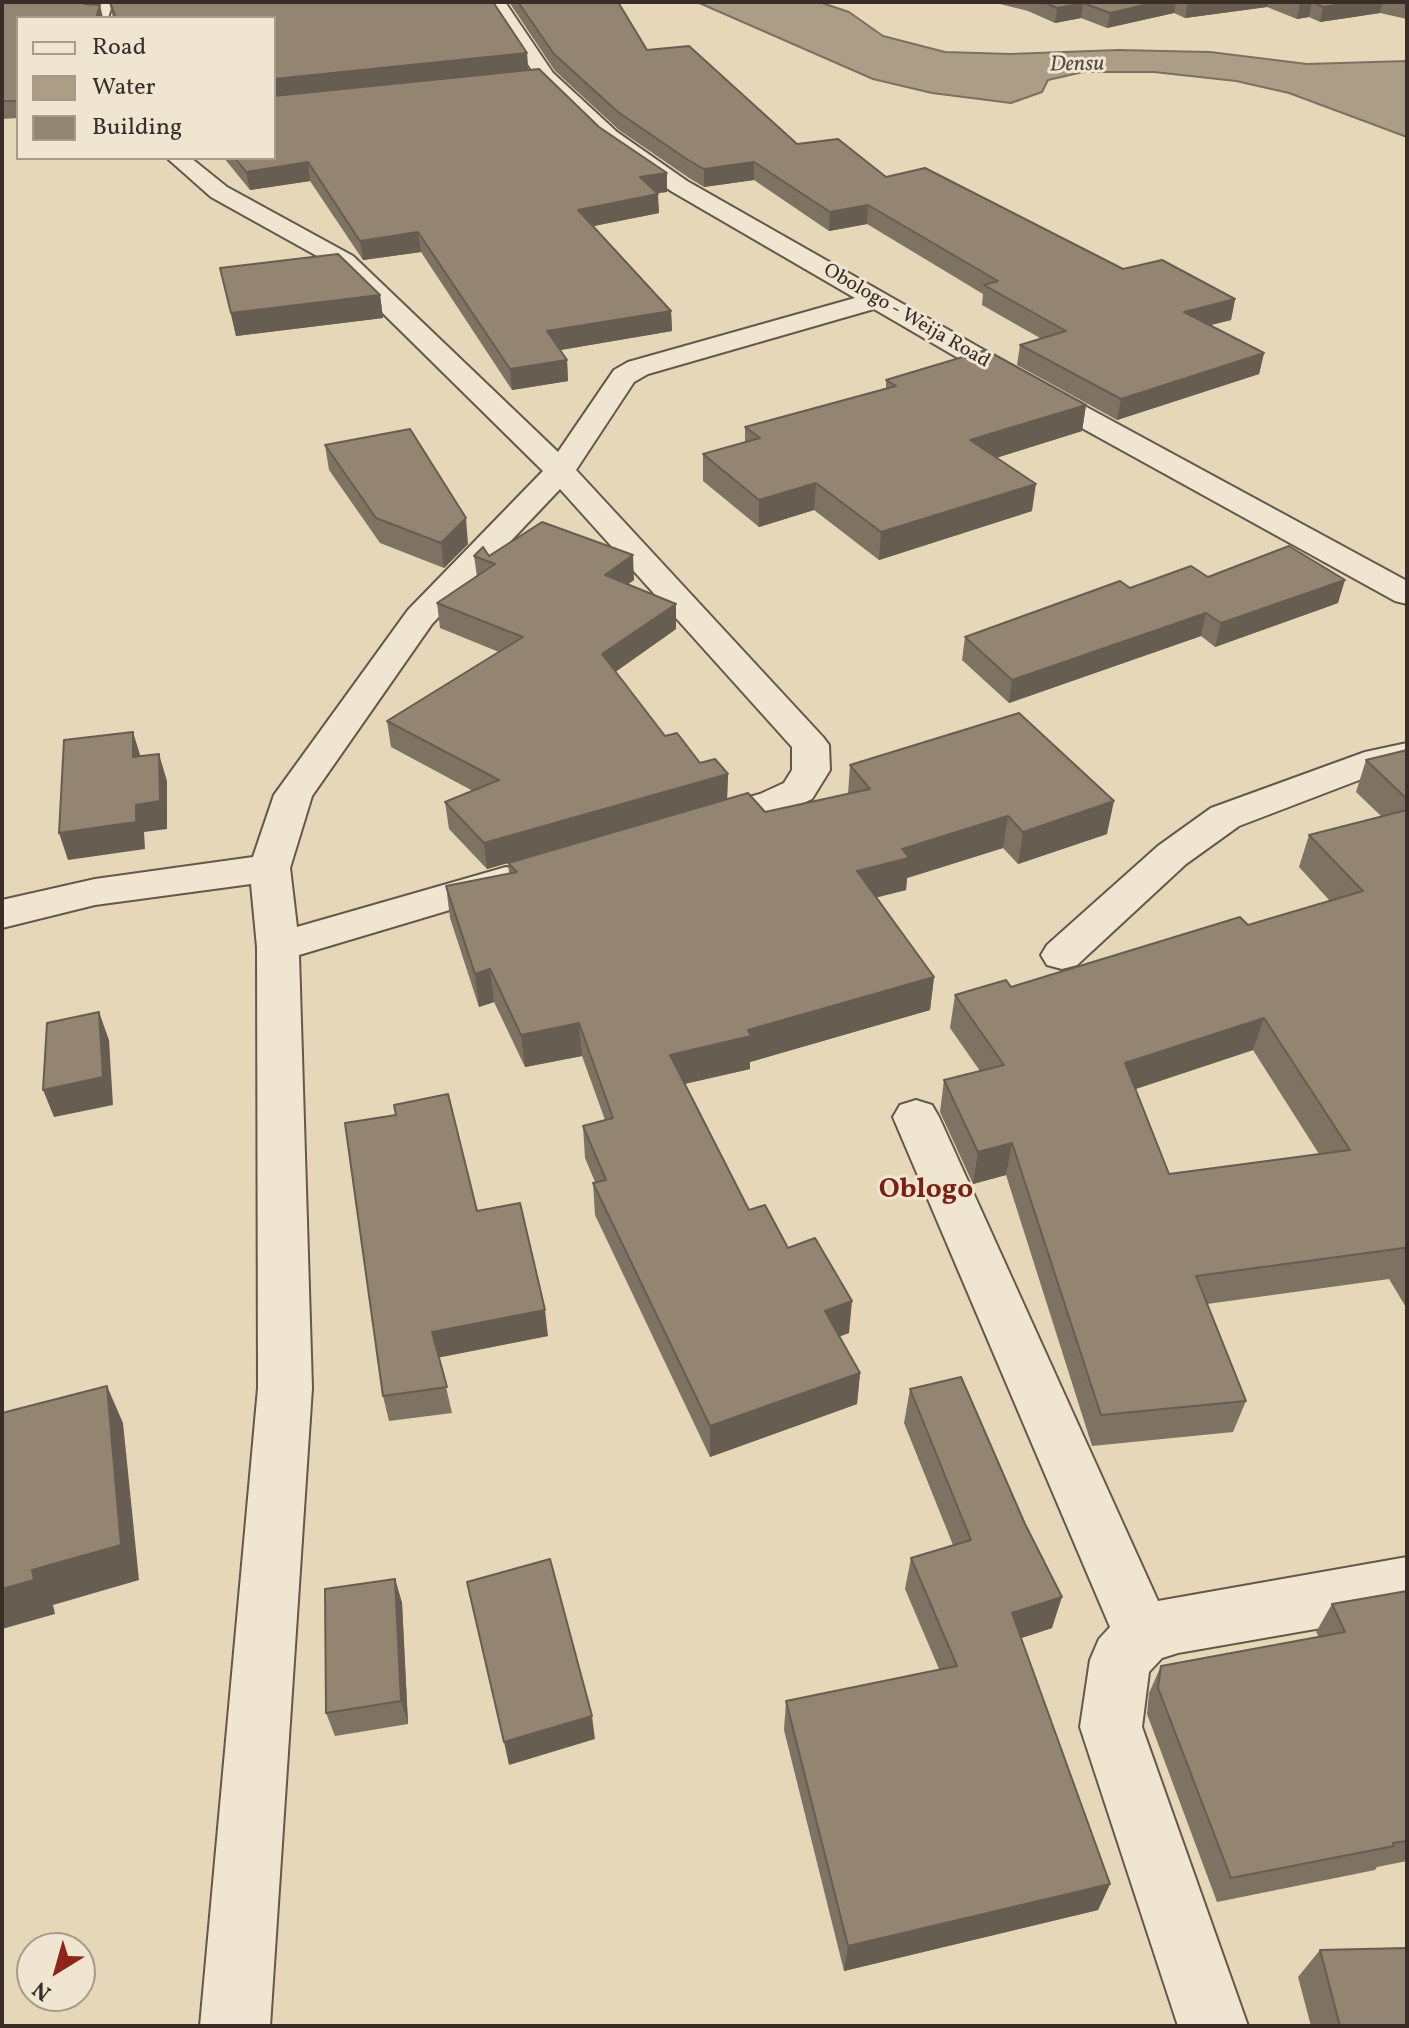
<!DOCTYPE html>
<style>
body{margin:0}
#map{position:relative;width:1409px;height:2028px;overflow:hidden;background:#e6d7b8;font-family:Vollkorn,serif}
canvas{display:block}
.frame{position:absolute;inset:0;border:4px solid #3a2d27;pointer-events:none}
.legend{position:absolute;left:16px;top:16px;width:260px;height:144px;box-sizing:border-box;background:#efe5d1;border:2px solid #a79b8d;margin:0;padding:10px 14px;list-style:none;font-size:24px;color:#3a2d27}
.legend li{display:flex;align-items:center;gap:16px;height:40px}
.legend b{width:40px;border:2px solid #a79b8d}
.north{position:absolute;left:16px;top:1932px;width:80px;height:80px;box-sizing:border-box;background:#efe5d1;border:2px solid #a79b8d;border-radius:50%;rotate:217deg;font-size:22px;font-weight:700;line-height:32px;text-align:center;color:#3a2d27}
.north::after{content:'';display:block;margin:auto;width:28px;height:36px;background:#8f2418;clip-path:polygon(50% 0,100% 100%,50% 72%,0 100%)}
</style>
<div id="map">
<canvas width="1409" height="2028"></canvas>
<div class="frame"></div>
<ul class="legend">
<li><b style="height:10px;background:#efe5d1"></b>Road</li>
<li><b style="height:22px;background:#ac9d87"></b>Water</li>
<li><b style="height:22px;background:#938572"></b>Building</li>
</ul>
<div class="north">N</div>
</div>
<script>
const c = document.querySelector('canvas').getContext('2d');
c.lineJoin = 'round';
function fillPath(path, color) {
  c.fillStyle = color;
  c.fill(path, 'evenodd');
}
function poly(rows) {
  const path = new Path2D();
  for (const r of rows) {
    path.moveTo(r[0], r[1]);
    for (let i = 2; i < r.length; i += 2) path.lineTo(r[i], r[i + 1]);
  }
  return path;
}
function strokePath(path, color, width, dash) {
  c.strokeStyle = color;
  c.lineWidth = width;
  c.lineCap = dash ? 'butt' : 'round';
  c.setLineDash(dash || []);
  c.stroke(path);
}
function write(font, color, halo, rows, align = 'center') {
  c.font = font + ' Vollkorn,serif';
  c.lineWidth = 6;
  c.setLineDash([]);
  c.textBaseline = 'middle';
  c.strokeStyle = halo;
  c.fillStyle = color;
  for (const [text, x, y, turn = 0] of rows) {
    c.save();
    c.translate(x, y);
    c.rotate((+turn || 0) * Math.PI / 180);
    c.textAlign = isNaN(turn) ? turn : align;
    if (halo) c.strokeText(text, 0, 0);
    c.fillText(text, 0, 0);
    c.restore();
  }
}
const water = poly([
 [697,2,819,2,849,12,883,36,945,52,1010,54,1118,50,1210,52,1307,64,1407,61,1407,137,1289,93,1236,81,1154,72,1083,72,1048,80,1042,92,1011,103,932,93,873,79,697,2]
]);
fillPath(water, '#ac9d87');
strokePath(water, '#7e7061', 2);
const minor = poly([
 [95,2,113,2,108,18,90,18,95,2],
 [487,2,505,2,553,73,617,132,687,181,1033,378,1407,581,1407,604,1395,601,1013,390,874,309,648,374,634,382,576,470,823,737,829,745,830,770,812,799,788,810,702,835,688,832,682,823,688,814,760,794,784,783,792,770,792,747,560,489,432,624,312,796,290,868,297,927,506,867,520,871,526,880,520,889,299,955,312,1388,270,2026,200,2026,258,1388,257,947,251,884,95,905,2,928,2,900,95,879,253,857,274,795,408,610,543,471,335,266,211,197,167,158,191,158,227,187,353,256,558,452,614,370,628,362,855,298,671,191,601,142,539,81,487,2],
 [1407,743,1407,765,1388,769,1239,826,1186,864,1077,965,1062,969,1047,965,1041,955,1047,945,1158,846,1211,808,1365,752,1407,743],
 [916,1100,932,1105,939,1117,1158,1601,1407,1557,1407,1613,1178,1653,1162,1658,1149,1672,1142,1727,1248,2026,1178,2026,1080,1727,1090,1660,1099,1639,1110,1627,893,1117,900,1105,916,1100]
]);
strokePath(minor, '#65584b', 4);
fillPath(minor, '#efe5d1');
fillPath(poly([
 [2,2,18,18,18,118,2,119],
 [109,2,493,2,527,53,528,70,274,96,274,18,113,18],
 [509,2,618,2,647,50,797,144,886,177,1123,269,1235,299,1231,320,1209,325,1264,353,1259,374,1117,420,1017,365,1020,345,1040,338,982,305,983,294,867,224,829,231,754,180,704,187,689,178,619,130,555,71],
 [992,2,1407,2,1407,19,1380,13,1320,22,1309,17,1297,19,1267,7,1185,18,1174,13,1107,28,1081,18,1055,23,1028,11],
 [224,158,274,158,667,192,657,193,659,213,593,226,671,311,672,331,560,350,567,360,568,381,512,390,421,252,363,260,310,181,250,190],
 [220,268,380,295,383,318,236,336],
 [886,380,1086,405,1082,431,996,458,1032,511,879,560,814,510,759,527,703,481,703,454,745,443,745,427,886,388],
 [325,445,468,544,444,568,380,543,329,470],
 [474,556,489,556,634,580,628,584,676,629,615,672,665,736,700,763,728,774,727,799,765,812,848,794,850,765,1107,834,1018,864,1003,848,907,878,906,890,877,897,934,977,930,1010,750,1062,750,1069,685,1084,749,1210,788,1248,849,1333,839,1336,860,1373,857,1404,710,1457,595,1215,593,1183,595,1182,585,1158,583,1126,605,1120,582,1056,525,1067,494,1002,479,1007,450,918,446,886,509,873,508,863,487,869,449,829,445,802,473,791,391,747,387,721,499,652,440,628,437,603,477,577],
 [1208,577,1338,603,1215,647,1201,636,1009,703,962,660,965,637,1130,588],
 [1407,750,1407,1309,1389,1279,1207,1304,1246,1401,1233,1432,1092,1446,1006,1175,973,1184,940,1112,944,1080,980,1071,950,1028,955,995,1011,987,1248,925,1330,901,1299,867,1309,835,1381,816,1356,792,1366,760],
 [1253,1050,1319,1154,1169,1174,1136,1089],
 [477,1211,548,1336,439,1357,452,1413,389,1421,383,1396],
 [910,1389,1052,1628,1021,1638,1110,1884,1098,1910,844,1971,784,1730,786,1701,939,1669,905,1589,911,1558,953,1545,904,1423],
 [395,1579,402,1603,408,1724,335,1736,326,1713],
 [1407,1591,1407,1861,1377,1867,1375,1870,1217,1902,1147,1714,1149,1693,1161,1666,1319,1637,1316,1632,1332,1604],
 [1320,1950,1407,2026,1311,2026,1298,1977]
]), '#7e7262');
fillPath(poly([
 [1157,2,1176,2,1174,13,1107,28,1110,13],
 [1196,2,1268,2,1267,7,1185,18,1188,3],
 [1312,2,1309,17,1297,19,1300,4],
 [1355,2,1383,2,1380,13,1320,22,1323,7],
 [1083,3,1081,18,1055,23,1057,8],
 [100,5,103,18,96,18],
 [527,53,528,70,274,96,274,79],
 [308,162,310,181,250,190,246,172],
 [754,162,754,180,704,187,704,169],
 [667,173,667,192,640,195,640,177],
 [658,194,659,213,579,229,578,210],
 [868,205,867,224,829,231,830,212],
 [418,232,421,252,363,260,360,241],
 [380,295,383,318,236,336,231,313],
 [1235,299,1231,320,1180,333,1184,312],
 [671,311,672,331,549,352,547,331],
 [1264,353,1259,374,1117,420,1121,399],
 [567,360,568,381,512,390,510,369],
 [1086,405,1082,431,967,467,970,440],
 [816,483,814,510,759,527,759,500],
 [1036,484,1032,511,879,560,881,532],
 [466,518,468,544,444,568,441,543],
 [633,555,634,580,606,600,605,575],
 [1345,580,1338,603,1215,647,1221,623],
 [676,604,676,629,604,680,602,654],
 [1206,613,1201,636,1009,703,1012,680],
 [133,732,141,758,133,757],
 [159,754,167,781,167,829,144,832,145,849,68,860,59,833,136,805],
 [728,774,727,800,487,869,484,843],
 [1114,801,1107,834,1018,864,1023,832],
 [1008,816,1003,848,907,878,906,890,855,903,857,871,902,849],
 [490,969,494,1002,479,1007,475,974],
 [934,977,930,1010,750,1062,750,1069,670,1087,670,1055,748,1030],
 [99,1012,109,1040,113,1105,54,1117,43,1090],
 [1264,1018,1253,1050,1117,1095,1125,1063],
 [579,1023,582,1056,525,1067,521,1035],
 [1012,1143,1006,1175,973,1184,978,1152],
 [852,1301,849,1333,822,1343,825,1311],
 [545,1310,548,1336,437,1358,432,1332],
 [860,1373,857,1404,710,1457,710,1426],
 [107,1386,123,1423,139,1580,53,1605,55,1614,2,1629,2,1589,32,1570],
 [395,1579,402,1603,408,1724,401,1701],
 [1062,1597,1052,1628,1003,1644,1012,1613],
 [592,1716,595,1739,509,1765,504,1742],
 [1110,1884,1098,1910,844,1971,848,1946]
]), '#675d50');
const building = poly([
 [2,2,84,2,84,4,100,5,96,18,18,18,18,101,2,101,2,2],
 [110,2,493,2,527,53,274,79,274,18,116,18,110,2],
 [518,2,618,2,647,50,689,46,797,144,838,139,886,177,925,168,1123,269,1162,260,1235,299,1184,312,1264,353,1121,399,1020,345,1066,331,984,285,998,281,868,205,830,212,754,162,704,169,688,160,618,112,554,54,518,2],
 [1044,2,1157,2,1110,13,1083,3,1057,8,1044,2],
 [1312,2,1355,2,1323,7,1312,2],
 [539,69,599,127,667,173,640,177,658,194,578,210,671,311,547,331,567,360,510,369,418,232,360,241,308,162,246,172,235,158,274,158,274,96,539,69],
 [338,254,380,295,231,313,220,268,338,254],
 [986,350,1086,405,970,440,1036,484,881,532,816,483,759,500,703,454,760,438,745,427,896,386,886,380,986,350],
 [410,429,466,518,441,543,376,518,325,445,410,429],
 [542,522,633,555,605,575,676,604,602,654,665,736,677,733,700,763,715,759,728,774,484,843,445,802,499,780,387,721,523,637,437,603,495,564,474,556,483,547,489,556,542,522],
 [1289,546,1345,580,1221,623,1206,613,1012,680,965,637,1120,581,1130,588,1191,566,1208,577,1289,546],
 [1019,713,1114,801,1023,832,1008,816,902,849,909,858,857,871,934,977,748,1030,751,1036,670,1055,749,1210,765,1205,788,1248,815,1238,852,1301,825,1311,860,1373,710,1426,593,1183,606,1180,583,1126,613,1118,579,1023,521,1035,490,969,475,974,446,886,517,872,508,863,748,793,765,812,870,789,850,765,1019,713],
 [133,732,133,757,159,754,160,801,136,805,136,822,59,833,64,740,133,732],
 [1407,750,1407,799,1366,760,1407,750],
 [1407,810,1407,1253,1404,1248,1196,1276,1246,1401,1101,1415,1012,1143,978,1152,944,1080,1004,1065,955,995,1006,980,1011,987,1240,917,1248,925,1363,891,1309,835,1407,810],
 [1264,1018,1350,1150,1169,1174,1125,1063,1264,1018],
 [99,1012,103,1077,43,1090,47,1023,99,1012],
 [448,1094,477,1211,520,1203,545,1310,432,1332,447,1387,383,1396,345,1123,396,1115,394,1105,448,1094],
 [961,1377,1025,1524,1062,1597,1012,1613,1110,1884,848,1946,786,1701,957,1666,911,1558,971,1540,910,1389,961,1377],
 [107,1386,121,1545,32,1570,34,1580,2,1589,2,1413,107,1386],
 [550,1559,592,1716,504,1742,467,1582,550,1559],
 [395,1579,401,1701,326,1713,325,1589,395,1579],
 [1407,1591,1407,1841,1393,1843,1394,1846,1231,1878,1158,1688,1161,1666,1345,1632,1332,1604,1407,1591],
 [1407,1948,1407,2026,1340,2026,1320,1950,1407,1948]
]);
fillPath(building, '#938572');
strokePath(building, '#675d50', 2);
write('20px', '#3a2d27', '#efe5d1', [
 ["Obologo - Weija Road",906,317,30]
]);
write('italic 22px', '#56493f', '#efe5d1', [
 ["Densu",1077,66,-1]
]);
write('bold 28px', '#7a1f14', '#efe5d1', [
 ["Oblogo",926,1192]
]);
</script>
